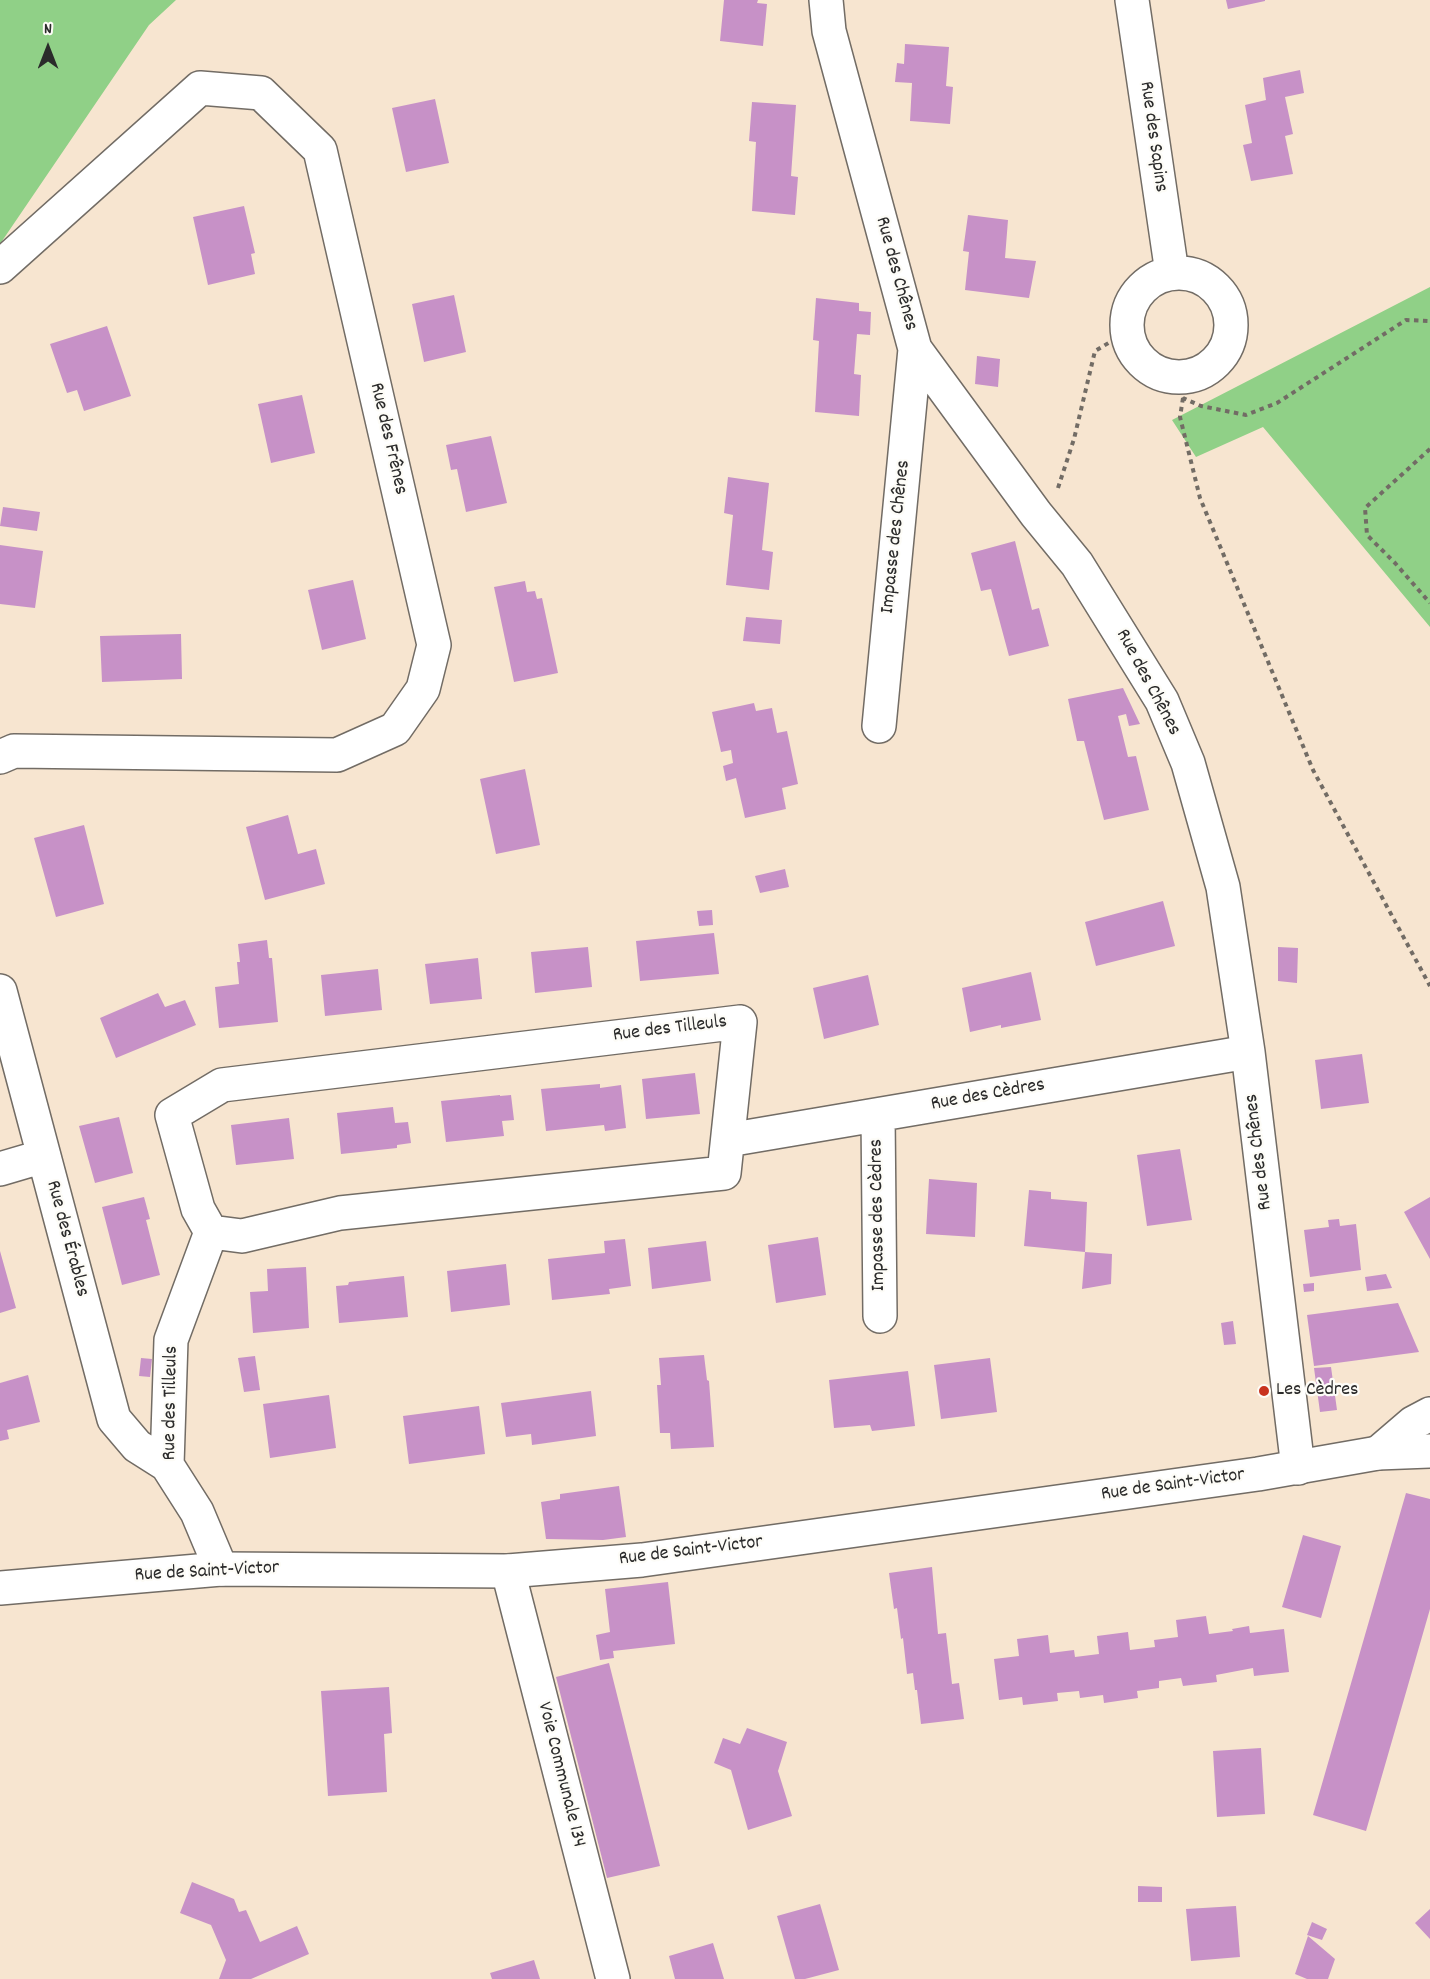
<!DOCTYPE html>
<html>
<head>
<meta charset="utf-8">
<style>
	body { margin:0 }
	#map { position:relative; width:1430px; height:1979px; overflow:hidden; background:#f7e5d0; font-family:Dekko,sans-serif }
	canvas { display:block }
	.north { position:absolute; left:18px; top:18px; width:60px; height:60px; -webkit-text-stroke:4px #fdfcf7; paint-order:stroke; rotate:0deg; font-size:16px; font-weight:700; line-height:24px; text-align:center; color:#2b2b2b }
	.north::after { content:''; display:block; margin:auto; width:21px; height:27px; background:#2b2b2b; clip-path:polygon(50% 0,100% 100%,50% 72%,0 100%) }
</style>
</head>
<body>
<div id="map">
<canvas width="1430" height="1979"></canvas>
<div class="north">N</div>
</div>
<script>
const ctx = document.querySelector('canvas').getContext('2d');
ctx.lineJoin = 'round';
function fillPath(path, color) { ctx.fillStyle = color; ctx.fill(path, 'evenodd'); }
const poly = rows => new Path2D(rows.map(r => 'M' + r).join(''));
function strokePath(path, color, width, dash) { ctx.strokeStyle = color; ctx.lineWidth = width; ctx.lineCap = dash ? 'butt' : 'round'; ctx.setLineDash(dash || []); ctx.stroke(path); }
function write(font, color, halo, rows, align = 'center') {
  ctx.font = font + ' Dekko,sans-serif'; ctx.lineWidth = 4.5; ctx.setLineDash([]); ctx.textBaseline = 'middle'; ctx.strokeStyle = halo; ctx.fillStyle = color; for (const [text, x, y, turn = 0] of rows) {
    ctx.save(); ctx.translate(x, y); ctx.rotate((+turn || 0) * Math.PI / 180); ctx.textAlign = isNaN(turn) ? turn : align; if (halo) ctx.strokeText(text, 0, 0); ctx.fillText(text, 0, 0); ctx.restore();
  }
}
fillPath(poly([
	[0,0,176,0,149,25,0,244],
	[1430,287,1430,627,1263,427,1196,457,1172,420]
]), '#90d087');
fillPath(poly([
	[724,0,758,0,757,3,767,4,763,46,720,41],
	[1226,0,1265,0,1265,1,1228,9],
	[905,44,949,47,946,86,953,87,950,124,910,121,912,83,895,82,897,63,904,64],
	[1300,70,1304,93,1285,97,1293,134,1285,136,1293,174,1251,181,1243,145,1252,143,1245,105,1266,100,1263,78],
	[435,99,449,163,406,172,392,108],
	[752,102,796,105,791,176,798,177,795,215,752,211,756,142,749,141],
	[244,206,255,253,251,254,255,274,208,285,193,217],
	[968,215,1008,220,1005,258,1036,261,1029,298,965,290,969,252,963,251],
	[454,295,466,352,424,362,412,304],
	[816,298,859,303,859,311,871,312,870,335,857,334,854,374,861,375,859,416,815,412,819,341,813,340],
	[107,326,131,396,84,411,77,390,67,393,50,344],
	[977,356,1000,359,998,387,975,384],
	[302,395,315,453,271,463,258,404],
	[491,436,507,503,466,512,457,469,451,470,446,445],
	[728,477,769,483,762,550,773,552,769,590,726,585,733,515,724,513],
	[3,507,40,512,37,531,0,526],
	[1015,541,1032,610,1039,608,1049,646,1009,656,991,589,981,591,971,553],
	[0,545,43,551,35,608,0,604],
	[353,580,366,639,322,650,308,590],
	[525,581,527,592,535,591,537,599,542,598,558,673,514,682,494,587],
	[746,617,782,620,780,644,743,641],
	[181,634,182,679,102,682,100,636],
	[1123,688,1140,724,1129,726,1126,714,1118,716,1128,757,1136,756,1149,810,1104,820,1084,741,1077,741,1068,699],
	[754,703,756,711,772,708,777,733,787,731,798,784,782,788,786,809,745,818,736,778,726,781,723,766,733,763,731,750,721,752,712,712],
	[525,769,540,845,496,854,480,779],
	[288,815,298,854,316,849,325,884,265,900,246,827],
	[84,825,104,904,56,917,34,838],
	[785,869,789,887,760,893,755,876],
	[1163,901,1175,946,1096,966,1085,922],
	[712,910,713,925,699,926,697,911],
	[714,933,719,974,640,981,636,941],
	[267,940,269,958,272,958,278,1022,219,1028,215,987,239,984,237,962,240,962,238,944],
	[588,947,592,987,535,993,531,952],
	[1278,947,1298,948,1297,983,1278,981],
	[478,958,482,999,430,1004,425,964],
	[378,969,382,1010,325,1016,321,975],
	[1031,972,1041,1020,1001,1028,1001,1025,970,1032,962,988],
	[868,975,879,1025,824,1039,813,988],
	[158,993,165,1007,185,1000,196,1025,116,1058,100,1018],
	[1362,1054,1369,1103,1321,1109,1315,1060],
	[695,1073,700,1114,646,1119,642,1079],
	[600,1084,600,1088,621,1085,626,1128,605,1131,604,1125,546,1131,541,1089],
	[500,1095,500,1096,511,1095,514,1120,502,1121,504,1136,446,1142,441,1101],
	[393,1107,395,1123,408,1122,411,1143,397,1145,397,1148,341,1154,337,1113],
	[119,1117,133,1173,95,1183,79,1126],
	[289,1118,294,1159,236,1165,231,1125],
	[1180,1149,1192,1220,1147,1226,1137,1155],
	[929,1179,977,1183,975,1237,926,1234],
	[1029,1190,1051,1192,1051,1199,1087,1202,1085,1252,1112,1254,1111,1284,1082,1289,1085,1252,1024,1246],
	[144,1197,150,1219,146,1220,160,1275,122,1285,102,1207],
	[1430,1197,1430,1259,1404,1212],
	[1339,1219,1340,1226,1356,1224,1361,1270,1310,1277,1304,1230,1329,1227,1328,1220],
	[818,1237,826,1295,776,1303,768,1245],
	[625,1239,631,1286,609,1289,610,1294,552,1300,548,1259,605,1253,604,1241],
	[706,1241,711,1281,652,1289,648,1248],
	[0,1251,16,1308,0,1313],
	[506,1264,510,1305,451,1312,447,1271],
	[306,1267,309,1328,253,1333,250,1292,268,1291,267,1269],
	[1386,1274,1392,1288,1367,1291,1365,1277],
	[404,1276,408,1317,339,1323,336,1286,348,1285,349,1282],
	[1314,1283,1314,1291,1304,1292,1303,1284],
	[1398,1303,1419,1352,1314,1366,1307,1315],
	[1233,1321,1236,1344,1224,1345,1221,1323],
	[704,1355,707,1380,709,1381,714,1447,671,1449,670,1433,660,1433,657,1385,661,1385,659,1358],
	[255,1356,260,1390,244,1392,238,1358],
	[141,1358,152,1359,150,1377,139,1376],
	[990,1358,997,1412,941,1419,934,1365],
	[1331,1367,1337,1410,1320,1412,1314,1368],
	[908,1371,915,1426,872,1431,870,1425,834,1428,829,1380],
	[28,1375,40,1422,7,1430,9,1439,0,1441,0,1383],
	[591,1391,596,1436,532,1445,531,1434,506,1437,501,1403],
	[329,1395,336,1448,270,1458,263,1404],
	[479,1406,485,1454,409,1464,403,1416],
	[619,1486,626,1537,603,1540,546,1539,541,1502,560,1499,560,1494],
	[1406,1493,1430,1499,1430,1609,1366,1831,1313,1815],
	[1303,1535,1341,1546,1321,1618,1282,1607],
	[932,1567,938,1634,946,1633,952,1684,959,1683,964,1719,921,1724,917,1690,915,1690,913,1673,907,1674,903,1638,901,1639,897,1608,894,1609,889,1573],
	[668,1582,675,1644,613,1651,614,1658,600,1660,596,1635,610,1632,605,1589],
	[1206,1616,1209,1634,1233,1631,1232,1629,1249,1626,1250,1633,1284,1629,1289,1672,1254,1676,1253,1668,1216,1675,1217,1682,1183,1686,1181,1678,1159,1681,1159,1688,1137,1691,1138,1698,1104,1703,1103,1695,1080,1698,1079,1691,1057,1693,1058,1701,1023,1705,1022,1697,999,1700,994,1659,1019,1656,1017,1639,1048,1635,1050,1653,1074,1650,1075,1657,1099,1654,1097,1636,1128,1632,1130,1650,1155,1647,1154,1640,1178,1637,1176,1620],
	[609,1663,660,1866,607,1878,556,1677],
	[389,1687,392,1733,384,1734,387,1792,328,1796,321,1691],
	[747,1728,787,1742,778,1771,792,1816,748,1830,731,1770,714,1763,723,1738,740,1744],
	[1261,1748,1265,1814,1217,1817,1213,1751],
	[192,1882,234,1899,239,1912,246,1910,260,1942,297,1926,309,1954,251,1979,219,1979,226,1960,211,1925,180,1913],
	[1138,1886,1162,1887,1162,1902,1138,1902],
	[820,1904,839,1970,805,1979,795,1979,777,1916],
	[1236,1906,1240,1957,1191,1961,1186,1909],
	[1430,1909,1430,1939,1415,1923],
	[1312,1922,1327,1929,1322,1940,1307,1935],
	[1308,1936,1335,1959,1328,1979,1307,1979,1295,1974],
	[713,1943,724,1979,675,1979,669,1956],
	[534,1960,540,1979,492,1979,490,1973]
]), '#c791c7');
const minor = poly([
	[826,0,829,31,915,349,1036,514,1077,564,1162,701,1188,763,1223,887,1248,1052,1298,1468],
	[1132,0,1172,273],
	[0,267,200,88,261,93,320,150,434,645,423,689,395,729,337,755,14,751,0,757],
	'1127 325a52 52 0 1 1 104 0a52 52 0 1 1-104 0Z',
	[879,726,915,349],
	[0,991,114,1419,137,1446,167,1465],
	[740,1022,724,1173,340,1213,242,1236,211,1232,198,1209,172,1115,222,1085,740,1022],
	[878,1115,880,1316],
	[728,1140,1248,1052],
	[0,1169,44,1156],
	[211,1232,171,1340,167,1465,197,1512,221,1569],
	[1378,1453,1413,1423,1430,1414],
	[508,1571,613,1979]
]);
const tertiary = poly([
	[0,1588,221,1569,508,1571,642,1560,1258,1474,1378,1453,1430,1451]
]);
strokePath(minor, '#726c65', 36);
strokePath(tertiary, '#726c65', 36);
strokePath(poly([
	[1166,376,1183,398,1201,406,1246,415,1277,403,1406,320,1430,321],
	[1183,398,1180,417,1200,498,1313,770,1430,986],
	[1430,449,1365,508,1367,535,1395,563,1430,603],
	[1058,488,1074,439,1095,351,1127,332]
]), '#726c65', 4, [4.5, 4.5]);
strokePath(minor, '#fff', 33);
strokePath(tertiary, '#fff', 33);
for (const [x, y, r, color] of [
	[1264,1391,6,"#c8321e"]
]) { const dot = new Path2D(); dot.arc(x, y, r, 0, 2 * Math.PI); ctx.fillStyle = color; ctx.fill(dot); strokePath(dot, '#fdfcf7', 2); }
write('20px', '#2b2b2b', '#fdfcf7', [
	["Rue des Sapins",1152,137,82],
	["Rue des Chênes",895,274,75],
	["Rue des Frênes",387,439,77],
	["Impasse des Chênes",897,537,-84],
	["Rue des Chênes",1147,683,62],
	["Rue des Tilleuls",670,1030,-7],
	["Rue des Cèdres",988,1096,-10],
	["Rue des Chênes",1260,1152,-97],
	["Impasse des Cèdres",879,1215,-91],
	["Rue des Érables",66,1239,75],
	["Rue des Tilleuls",172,1403,-89],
	["Rue de Saint-Victor",1173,1486,-8],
	["Rue de Saint-Victor",691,1552,-7],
	["Rue de Saint-Victor",207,1573,-3],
	["Voie Communale 134",560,1775,76]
]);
write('20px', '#2b2b2b', '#fdfcf7', [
	["Les Cèdres",1276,1391]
], 'left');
</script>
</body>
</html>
